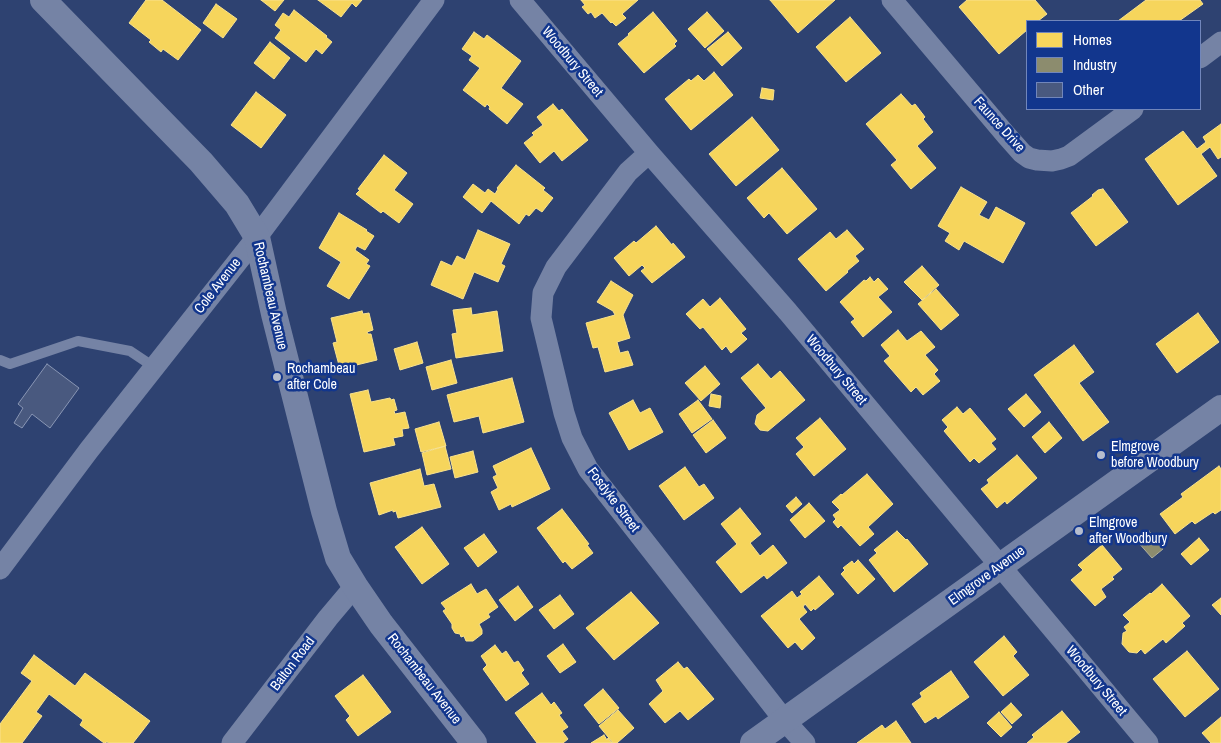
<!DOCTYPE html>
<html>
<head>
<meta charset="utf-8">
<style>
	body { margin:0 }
	#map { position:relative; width:1221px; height:743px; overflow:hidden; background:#2e4271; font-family:"Archivo Narrow",sans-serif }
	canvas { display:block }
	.legend { position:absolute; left:1026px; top:20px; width:175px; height:90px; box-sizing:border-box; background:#12368d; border:1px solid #7186bb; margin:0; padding:6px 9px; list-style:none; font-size:15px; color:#fff }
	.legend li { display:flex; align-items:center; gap:10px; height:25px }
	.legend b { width:25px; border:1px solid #7186bb }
</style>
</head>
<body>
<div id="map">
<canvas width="1221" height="743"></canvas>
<ul class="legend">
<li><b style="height:14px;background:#f6d55c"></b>Homes</li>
<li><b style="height:14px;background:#8c8c6e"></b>Industry</li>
<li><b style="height:14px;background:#49597f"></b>Other</li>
</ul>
</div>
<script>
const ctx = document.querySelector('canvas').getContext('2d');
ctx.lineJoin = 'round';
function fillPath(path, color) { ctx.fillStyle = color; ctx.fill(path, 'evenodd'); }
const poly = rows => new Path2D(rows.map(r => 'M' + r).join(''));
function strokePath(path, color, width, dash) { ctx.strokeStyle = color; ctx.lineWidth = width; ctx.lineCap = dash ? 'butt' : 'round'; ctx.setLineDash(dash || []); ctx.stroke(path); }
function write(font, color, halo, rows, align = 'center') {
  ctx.font = font + ' "Archivo Narrow",sans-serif'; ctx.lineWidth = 5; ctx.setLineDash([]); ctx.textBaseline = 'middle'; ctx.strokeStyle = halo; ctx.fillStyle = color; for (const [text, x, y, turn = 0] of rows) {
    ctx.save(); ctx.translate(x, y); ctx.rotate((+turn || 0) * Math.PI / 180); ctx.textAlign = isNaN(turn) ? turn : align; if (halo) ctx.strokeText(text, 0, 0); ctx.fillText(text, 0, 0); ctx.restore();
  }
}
const homes = poly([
	[146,0,162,0,201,30,178,60,163,49,161,52,149,42,151,40,129,23,146,0],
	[261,0,284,0,275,11,261,0],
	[318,0,362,0,356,7,352,3,341,17,318,0],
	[581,0,638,0,622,14,626,18,616,26,612,22,611,23,602,13,595,18,591,12,588,14,582,7,585,5,581,0],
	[770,0,835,0,798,33,770,0],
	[967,0,1035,0,1047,14,1038,21,1027,21,1027,30,999,54,959,7,967,0],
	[1146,0,1200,0,1203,4,1179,21,1118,21,1146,0],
	[216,4,237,19,223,38,203,23,216,4],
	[294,10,327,36,326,37,332,42,322,54,316,49,306,62,275,38,281,30,275,25,283,13,289,17,294,10],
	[653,12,677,41,674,44,676,46,644,73,618,44,629,35,628,34,653,12],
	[707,12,724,31,705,48,688,29,707,12],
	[850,17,881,53,846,82,816,47,850,17],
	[474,32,484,39,487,35,521,61,501,88,523,104,507,124,489,109,490,107,487,104,485,107,463,90,480,68,469,60,472,56,462,49,474,32],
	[728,32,742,48,722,66,707,49,728,32],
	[270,42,290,58,274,79,254,63,270,42],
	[714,72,733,95,691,130,665,99,689,79,691,81,698,75,704,81,714,72],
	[762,88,774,90,773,100,760,98,762,88],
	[256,92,286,115,261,148,231,125,256,92],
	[901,94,912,106,915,104,925,117,923,119,933,132,917,146,936,168,911,189,891,165,897,160,866,124,901,94],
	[553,104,559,111,562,109,588,140,562,161,554,151,540,163,524,143,534,135,532,133,543,125,537,117,553,104],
	[752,117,779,150,736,186,709,154,752,117],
	[1221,124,1221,157,1218,159,1210,147,1201,154,1217,176,1178,205,1145,159,1183,131,1197,149,1206,142,1203,137,1221,124],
	[384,155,407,173,394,190,413,204,399,223,383,211,381,213,356,194,360,190,358,189,384,155],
	[516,165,545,188,543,190,553,198,542,212,536,208,529,216,526,214,519,224,491,201,482,213,463,197,473,184,485,193,488,189,495,194,498,189,497,188,516,165],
	[782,168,817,209,787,234,769,213,764,218,747,198,782,168],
	[961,187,987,202,979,215,989,220,996,207,1025,223,1003,263,964,241,959,250,945,241,950,233,938,226,961,187],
	[1103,189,1128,222,1096,246,1071,213,1093,196,1092,195,1098,190,1103,189],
	[339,213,367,230,366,231,374,236,365,250,357,246,355,250,369,260,366,264,370,266,349,299,327,286,341,262,319,248,339,213],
	[656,226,672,245,673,243,685,257,652,283,641,271,645,268,642,265,629,276,614,258,634,241,636,243,656,226],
	[478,230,510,244,501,264,505,266,498,282,474,272,463,299,431,285,441,261,452,266,457,256,465,260,478,230],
	[847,230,864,249,855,256,859,261,847,271,848,272,826,291,798,259,830,232,836,239,847,230],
	[922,266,939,285,922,300,904,282,922,266],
	[870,277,874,282,878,278,888,289,878,297,892,312,863,337,851,322,855,319,840,302,864,280,866,281,870,277],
	[611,281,633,295,623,315,630,338,617,342,620,353,628,351,633,365,605,372,598,347,593,348,586,323,615,315,613,311,597,302,611,281],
	[936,289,959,315,941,330,918,304,936,289],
	[720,298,746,329,741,333,747,339,731,353,726,346,722,350,703,327,700,329,686,314,703,299,710,307,720,298],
	[471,308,472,315,497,311,503,351,456,358,452,334,457,333,453,310,471,308],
	[362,311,363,314,369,313,373,330,367,332,368,334,371,334,377,360,340,369,333,343,337,342,331,318,362,311],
	[1198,313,1219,342,1177,373,1156,344,1198,313],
	[898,330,907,341,921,331,935,347,925,355,938,370,934,374,940,381,923,395,916,387,911,392,884,361,890,356,881,345,898,330],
	[417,342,423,363,400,370,394,349,417,342],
	[1074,345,1094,372,1079,383,1109,422,1083,441,1034,375,1074,345],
	[451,360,457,383,432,390,426,367,451,360],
	[758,364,771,379,780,371,805,400,768,431,760,430,755,424,757,415,766,408,741,378,758,364],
	[705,366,720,384,701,401,685,383,705,366],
	[512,378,524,422,483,433,479,416,454,422,447,395,512,378],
	[368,390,371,402,390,398,391,400,394,399,397,410,394,411,395,414,405,412,409,428,402,429,403,436,393,438,395,445,364,452,350,394,368,390],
	[711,394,721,396,720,408,709,406,711,394],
	[1026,394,1041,412,1024,427,1008,409,1026,394],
	[633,400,640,413,650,408,663,432,629,450,609,413,633,400],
	[698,400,712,419,692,433,679,414,698,400],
	[957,407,963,414,970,408,996,439,991,443,996,449,979,463,974,458,970,462,944,431,948,427,942,420,957,407],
	[820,418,846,449,814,476,796,454,804,447,796,438,820,418],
	[713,420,726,438,706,453,693,435,713,420],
	[439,422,446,446,421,452,415,429,439,422],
	[1049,422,1062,438,1045,453,1032,437,1049,422],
	[445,446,451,469,427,475,422,453,445,446],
	[531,448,550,489,512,507,511,504,499,510,491,492,498,488,493,477,497,475,493,466,531,448],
	[473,451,478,472,455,478,450,457,473,451],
	[1017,455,1037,478,1007,504,1005,501,997,508,981,489,989,483,987,480,1017,455],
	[1219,466,1221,469,1221,510,1215,514,1213,512,1195,524,1192,521,1175,534,1160,514,1183,497,1181,494,1219,466],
	[685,467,699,487,704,484,714,498,684,520,659,486,685,467],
	[420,469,424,486,434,484,441,507,398,518,396,511,393,512,393,510,379,515,370,483,420,469],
	[867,474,893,504,868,527,874,534,860,546,841,525,838,528,833,522,836,519,833,515,840,510,832,502,841,494,842,495,867,474],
	[796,497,802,504,792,513,786,506,796,497],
	[809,503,825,521,805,538,790,520,809,503],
	[740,508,761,534,750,543,760,556,773,545,787,563,767,579,764,575,741,593,716,562,737,544,721,524,740,508],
	[562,509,589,544,587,545,593,553,572,569,565,561,563,563,537,528,562,509],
	[422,527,449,564,422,584,395,547,422,527],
	[897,531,906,540,907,539,928,564,894,592,869,560,877,553,874,550,897,531],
	[484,534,497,552,478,567,464,548,484,534],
	[1199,538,1209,550,1191,565,1181,554,1199,538],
	[1102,545,1122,569,1112,577,1114,579,1101,589,1106,597,1095,606,1071,580,1083,570,1078,565,1102,545],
	[858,560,875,579,858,594,841,574,845,570,843,568,852,561,854,564,858,560],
	[819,576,834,594,815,610,814,608,811,611,805,604,803,607,807,612,799,619,815,638,802,650,795,642,788,648,761,616,792,591,797,598,802,594,800,592,819,576],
	[471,584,477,594,486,589,498,607,488,614,490,617,479,624,482,630,482,634,473,641,466,641,464,636,461,637,460,634,455,633,452,628,452,624,443,611,446,609,441,603,471,584],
	[1162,584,1190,616,1182,623,1185,626,1166,643,1163,639,1145,654,1141,649,1137,653,1129,652,1122,644,1123,633,1127,631,1124,627,1130,622,1123,615,1150,593,1151,594,1162,584],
	[518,586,533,607,515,621,499,600,518,586],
	[631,592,659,623,614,660,586,628,631,592],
	[560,595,574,614,554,629,539,610,560,595],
	[1221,598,1221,615,1212,605,1221,598],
	[1004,636,1017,652,1013,656,1029,675,1003,696,974,662,1004,636],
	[563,644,576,662,560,673,547,656,563,644],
	[495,645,502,654,506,651,514,663,518,661,524,670,521,673,529,684,506,701,483,669,487,665,481,656,495,645],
	[1187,651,1219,689,1185,717,1153,679,1187,651],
	[34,655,75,686,85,673,150,721,133,743,109,743,107,742,104,743,80,725,83,720,49,694,36,712,42,716,22,743,0,743,0,724,32,681,21,673,34,655],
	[678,662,684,669,687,667,714,699,688,720,680,711,665,723,649,704,663,691,656,680,678,662],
	[951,671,969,697,938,719,936,716,925,723,912,704,922,697,920,693,951,671],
	[363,675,391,712,358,736,346,720,350,716,335,696,363,675],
	[603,689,619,708,599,724,584,705,603,689],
	[542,693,551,705,554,702,562,713,559,715,568,727,562,731,568,739,563,743,537,743,515,713,542,693],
	[1011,703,1022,715,1012,724,1001,712,1011,703],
	[618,710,634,728,617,743,613,743,599,726,618,710],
	[1062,711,1080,732,1066,743,1027,743,1034,737,1032,735,1062,711],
	[999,712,1012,727,1001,737,987,723,999,712],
	[1221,717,1221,743,1211,743,1202,733,1221,717],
	[896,721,911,743,857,743,882,725,885,729,896,721],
	[604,735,607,740,608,738,612,743,591,743,604,735]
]);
fillPath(homes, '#f6d55c');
strokePath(homes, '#f9e28d', 1);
const industry = poly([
	[1149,531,1163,549,1152,558,1137,541,1149,531]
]);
fillPath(industry, '#8c8c6e');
strokePath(industry, '#aeae9a', 1);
const building = poly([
	[47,364,79,388,50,428,32,414,22,428,14,423,23,408,18,404,47,364]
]);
fillPath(building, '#49597f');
strokePath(building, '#8996b4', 1);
strokePath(poly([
	[0,360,10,364,78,341,130,351,154,367]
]), '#7583a5', 10);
strokePath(poly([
	[520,0,649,153,788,312,1148,743],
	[892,0,1006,135,1022,153,1029,158,1037,160,1052,161,1061,159,1069,156,1133,109],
	[1200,58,1221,42],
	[649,153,628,172,556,267,543,293,541,318,564,413,572,438,588,469,785,721,805,743],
	[0,569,89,450,257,237,434,0],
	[232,743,328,618,355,586]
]), '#7583a5', 21);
strokePath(poly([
	[43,0,201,162,237,204,257,237,274,314,324,511,338,558,355,586,381,624,474,743],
	[753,743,1221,408]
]), '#7583a5', 26);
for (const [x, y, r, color] of [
	[277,377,5,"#b6bdcd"],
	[1101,455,5,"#b6bdcd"],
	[1079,531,5,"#b6bdcd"]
]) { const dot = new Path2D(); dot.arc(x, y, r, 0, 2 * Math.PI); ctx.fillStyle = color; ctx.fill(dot); strokePath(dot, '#12368d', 2); }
write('14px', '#fff', '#12368d', [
	["Woodbury Street",572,62,50],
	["Faunce Drive",999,125,48],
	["Cole Avenue",218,286,-52],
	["Rochambeau Avenue",270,296,77],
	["Woodbury Street",836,370,50],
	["Fosdyke Street",613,500,53],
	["Elmgrove Avenue",987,576,-36],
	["Balton Road",293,664,-53],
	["Rochambeau Avenue",424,679,52],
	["Woodbury Street",1096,681,50]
]);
write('14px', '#fff', '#12368d', [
	["Rochambeau",287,369],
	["after Cole",287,385],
	["Elmgrove",1111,447],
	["before Woodbury",1111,463],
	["Elmgrove",1089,523],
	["after Woodbury",1089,539]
], 'left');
</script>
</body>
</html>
